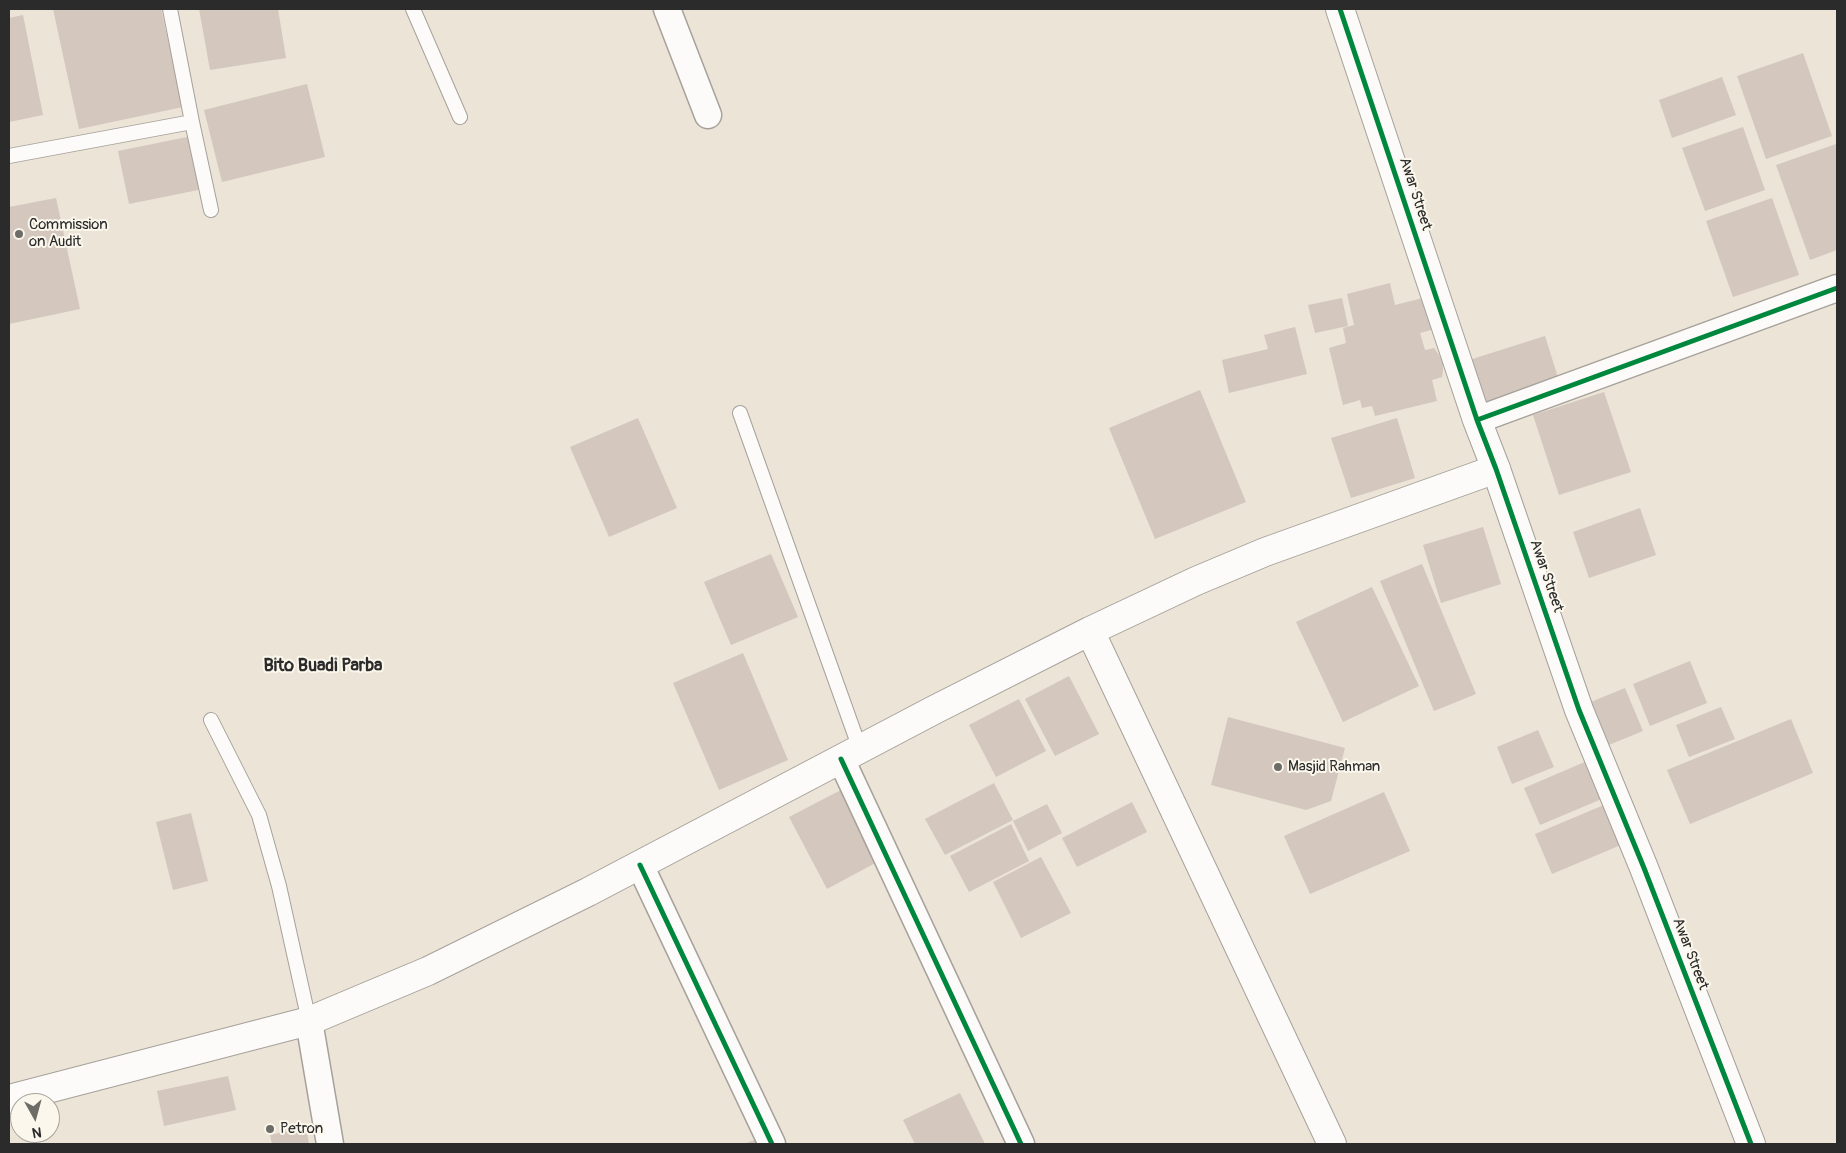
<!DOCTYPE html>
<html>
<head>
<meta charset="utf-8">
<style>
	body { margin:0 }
	#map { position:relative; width:1846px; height:1153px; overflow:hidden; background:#ebe4d7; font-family:Pangolin,sans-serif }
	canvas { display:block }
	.frame { position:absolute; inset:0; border:10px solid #2b2b2b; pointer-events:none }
	.north { position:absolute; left:10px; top:1093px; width:50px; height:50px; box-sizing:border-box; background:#fbf7ec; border:1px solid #a8a59f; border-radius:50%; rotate:173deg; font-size:14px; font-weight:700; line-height:20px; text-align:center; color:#2b2b2b }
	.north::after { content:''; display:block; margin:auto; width:18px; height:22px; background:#6e6c67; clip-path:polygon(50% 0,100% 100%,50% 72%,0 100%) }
</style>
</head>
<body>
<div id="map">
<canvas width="1846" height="1153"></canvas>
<div class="frame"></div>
<div class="north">N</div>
</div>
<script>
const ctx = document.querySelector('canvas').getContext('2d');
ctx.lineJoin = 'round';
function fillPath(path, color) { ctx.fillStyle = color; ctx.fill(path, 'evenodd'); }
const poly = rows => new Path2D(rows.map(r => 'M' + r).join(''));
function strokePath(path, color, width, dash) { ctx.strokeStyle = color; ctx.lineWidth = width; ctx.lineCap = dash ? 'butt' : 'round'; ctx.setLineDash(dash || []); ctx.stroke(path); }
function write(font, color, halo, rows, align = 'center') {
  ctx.font = font + ' Pangolin,sans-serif'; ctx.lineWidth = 4; ctx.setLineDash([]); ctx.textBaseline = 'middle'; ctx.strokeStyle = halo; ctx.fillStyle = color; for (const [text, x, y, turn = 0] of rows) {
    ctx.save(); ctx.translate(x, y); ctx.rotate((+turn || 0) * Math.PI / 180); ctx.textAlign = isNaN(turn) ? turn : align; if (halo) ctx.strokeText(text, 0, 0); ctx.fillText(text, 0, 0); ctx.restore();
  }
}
fillPath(poly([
	[53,9,161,9,183,107,79,129],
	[199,9,278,9,286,58,210,70],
	[23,15,43,115,9,122,9,18],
	[1803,53,1832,136,1766,159,1737,76],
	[1722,77,1736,115,1672,138,1659,100],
	[307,84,325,157,222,182,204,110],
	[1743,127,1765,190,1705,211,1682,148],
	[192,136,203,189,129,204,118,151],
	[1836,144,1837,250,1810,260,1776,165],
	[56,198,80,309,9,324,9,207],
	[1772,198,1799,275,1733,297,1706,221],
	[1390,283,1395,305,1423,298,1432,322,1431,330,1420,333,1425,350,1434,348,1443,361,1443,370,1442,377,1432,380,1437,401,1375,416,1372,406,1362,408,1360,400,1343,405,1329,348,1346,343,1343,328,1354,325,1347,294],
	[1342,298,1348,326,1315,333,1308,305],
	[1295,327,1307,374,1229,393,1222,360,1268,349,1264,335],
	[1545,336,1560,384,1481,409,1466,361],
	[1200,390,1246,502,1155,539,1109,428],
	[1604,392,1631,472,1559,495,1533,415],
	[638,418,677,508,609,537,570,447],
	[1397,418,1415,478,1351,498,1331,438],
	[1640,508,1656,555,1589,578,1573,532],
	[1483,527,1501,584,1441,603,1423,545],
	[771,554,798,617,731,645,704,582],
	[1422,564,1476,694,1434,711,1380,581],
	[1372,587,1419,686,1343,722,1296,622],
	[743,653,788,760,719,790,673,683],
	[1690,661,1707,703,1650,726,1633,684],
	[1069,676,1099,734,1055,756,1025,699],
	[1625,688,1643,731,1599,749,1581,706],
	[1019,699,1046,751,996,777,969,725],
	[1721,707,1735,739,1689,757,1676,725],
	[1228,717,1345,748,1331,801,1306,810,1211,785],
	[1791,719,1813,773,1690,824,1667,770],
	[1538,730,1554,767,1512,784,1497,747],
	[1594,758,1609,796,1540,825,1524,788],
	[994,783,1013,820,945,855,925,819],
	[841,790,879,861,827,889,789,817],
	[1384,792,1410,851,1310,894,1284,836],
	[1132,802,1147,832,1077,867,1062,838],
	[1611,802,1628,842,1552,874,1535,834],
	[1047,804,1062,833,1028,851,1013,821],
	[191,813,208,881,173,890,156,822],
	[1011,824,1029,861,969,892,950,856],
	[1041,857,1071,913,1021,938,993,882],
	[228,1076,236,1110,164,1126,157,1091],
	[960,1093,985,1144,915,1144,903,1120],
	[306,1127,309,1144,272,1144,270,1135],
	[762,1137,765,1144,744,1144]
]), '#d4c7bd');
const service = poly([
	[170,9,192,122],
	[413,9,460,117],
	[9,156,192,122,211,210],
	[740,413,860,749],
	[211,720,259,815,279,886,309,1021]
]);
const minor = poly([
	[667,9,708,115],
	[1477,420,1837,288],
	[841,759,1021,1144],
	[640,865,772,1144],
	[309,1021,330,1144]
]);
const tertiary = poly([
	[1340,9,1477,420,1496,469,1579,710,1644,868,1751,1144]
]);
const secondary = poly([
	[1090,631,1332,1144],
	[9,1099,309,1021,428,971,588,892,934,710,1090,631,1196,581,1265,552,1496,469]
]);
strokePath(service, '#a6a19a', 16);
strokePath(minor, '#a6a19a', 29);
strokePath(tertiary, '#a6a19a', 30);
strokePath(secondary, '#a6a19a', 30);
strokePath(service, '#fcfbf9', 14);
strokePath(minor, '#fcfbf9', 26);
strokePath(tertiary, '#fcfbf9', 28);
strokePath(secondary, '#fcfbf9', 28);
strokePath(poly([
	[1340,9,1477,420,1496,469,1579,710,1644,868,1751,1144],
	[1477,420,1837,288],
	[841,759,1021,1144],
	[640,865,772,1144]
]), '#00873e', 5);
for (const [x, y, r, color] of [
	[19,234,5,"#6e6c67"],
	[1278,767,5,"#6e6c67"],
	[270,1129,5,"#6e6c67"]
]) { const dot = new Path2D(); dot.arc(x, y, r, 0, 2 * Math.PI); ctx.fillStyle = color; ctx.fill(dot); strokePath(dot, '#fbf7ec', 2); }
write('15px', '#2b2b2b', '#fbf7ec', [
	["Awar Street",1415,194,72],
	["Awar Street",1546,576,71],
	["Awar Street",1690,954,69]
]);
write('15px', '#2b2b2b', '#fbf7ec', [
	["Commission",29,225],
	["on Audit",29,242],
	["Masjid Rahman",1288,767],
	["Petron",280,1129]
], 'left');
write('bold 18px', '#2b2b2b', '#fbf7ec', [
	["Bito Buadi Parba",323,666]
]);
</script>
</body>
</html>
